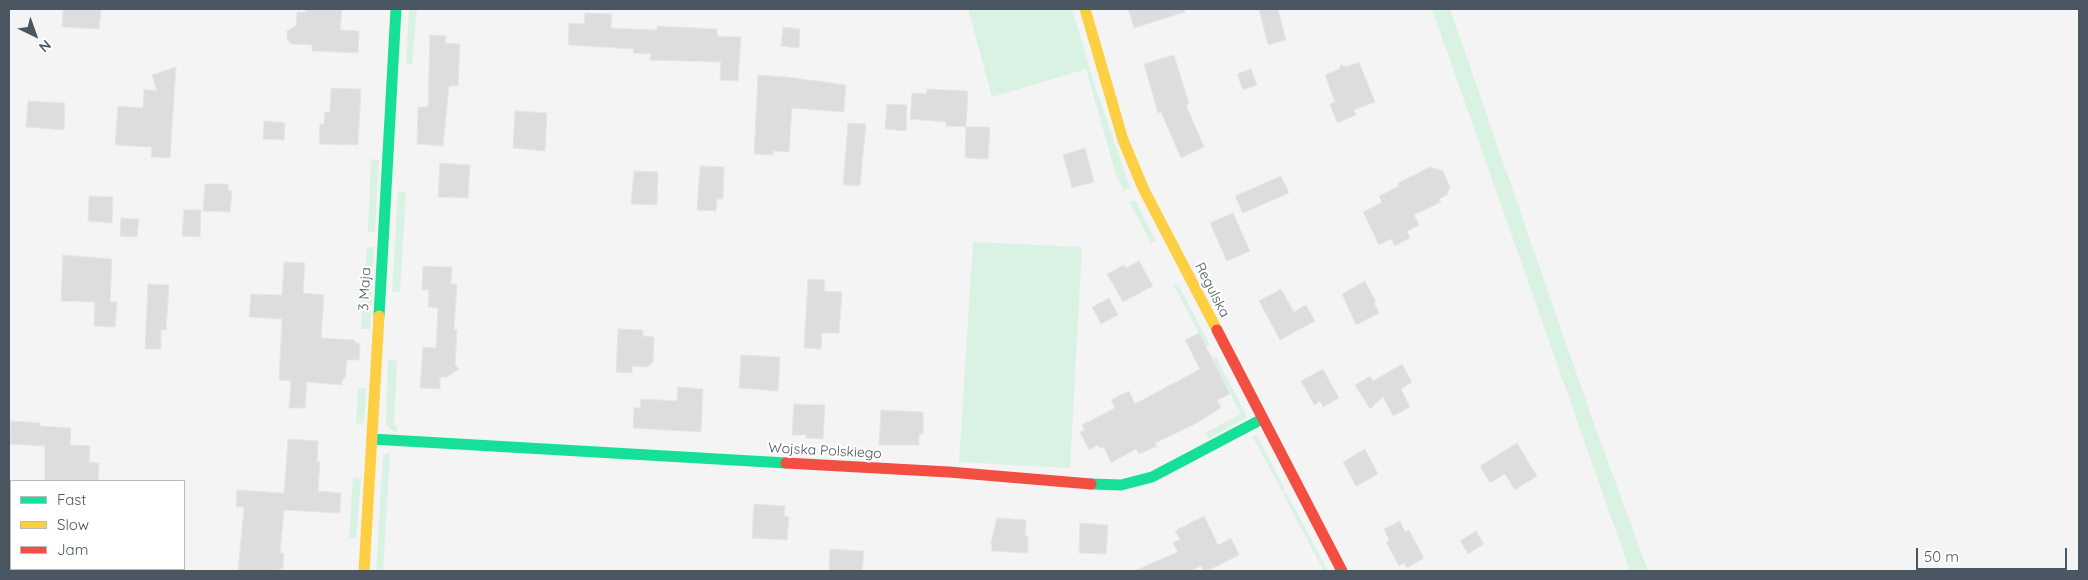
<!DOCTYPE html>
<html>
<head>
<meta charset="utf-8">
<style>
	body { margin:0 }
	#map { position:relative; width:2088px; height:580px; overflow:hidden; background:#f4f4f4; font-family:Quicksand,sans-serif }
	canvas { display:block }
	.frame { position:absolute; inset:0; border:10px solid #4a5661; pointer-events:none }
	.legend { position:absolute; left:10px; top:480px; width:175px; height:90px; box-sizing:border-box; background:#fff; border:1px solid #b7bbc0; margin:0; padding:6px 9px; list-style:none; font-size:15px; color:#4a5661 }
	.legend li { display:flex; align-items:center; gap:10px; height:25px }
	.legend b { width:25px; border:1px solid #b7bbc0 }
	.north { position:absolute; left:10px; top:10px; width:50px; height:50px; -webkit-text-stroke:4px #fff; paint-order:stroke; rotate:138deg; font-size:14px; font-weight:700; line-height:20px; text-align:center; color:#4a5661 }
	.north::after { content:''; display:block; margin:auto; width:18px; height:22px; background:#4a5661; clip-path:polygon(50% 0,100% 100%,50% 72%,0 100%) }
	.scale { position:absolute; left:1916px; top:548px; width:151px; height:22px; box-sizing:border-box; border:2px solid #4a5661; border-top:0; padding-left:6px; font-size:15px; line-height:18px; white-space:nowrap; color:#4a5661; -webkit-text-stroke:4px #fff; paint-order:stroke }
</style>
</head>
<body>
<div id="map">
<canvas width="2088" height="580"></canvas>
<div class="frame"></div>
<ul class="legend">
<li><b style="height:6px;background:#16e098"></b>Fast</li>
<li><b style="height:6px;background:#ffcf43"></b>Slow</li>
<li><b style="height:6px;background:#f24e42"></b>Jam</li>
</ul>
<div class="north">N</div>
<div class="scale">50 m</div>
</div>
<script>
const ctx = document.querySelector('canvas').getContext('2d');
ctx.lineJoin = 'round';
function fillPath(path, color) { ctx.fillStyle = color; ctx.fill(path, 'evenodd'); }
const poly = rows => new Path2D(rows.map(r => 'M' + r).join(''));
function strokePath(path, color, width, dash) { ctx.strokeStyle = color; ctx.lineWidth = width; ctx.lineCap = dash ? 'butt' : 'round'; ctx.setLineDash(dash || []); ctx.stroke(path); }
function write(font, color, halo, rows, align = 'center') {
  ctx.font = font + ' Quicksand,sans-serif'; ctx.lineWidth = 4.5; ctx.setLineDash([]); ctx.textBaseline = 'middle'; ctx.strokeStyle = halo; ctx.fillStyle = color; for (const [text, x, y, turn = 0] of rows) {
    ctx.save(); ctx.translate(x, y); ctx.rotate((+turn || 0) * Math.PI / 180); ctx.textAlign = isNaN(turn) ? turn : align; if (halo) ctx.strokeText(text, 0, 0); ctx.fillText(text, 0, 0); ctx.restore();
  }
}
fillPath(poly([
	[409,9,417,9,412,64,406,64],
	[968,9,1072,9,1095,86,1130,188,1122,192,1123,189,1116,175,1086,69,992,97],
	[1432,9,1450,9,1593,421,1648,571,1630,571],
	[371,159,379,160,375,232,368,232],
	[398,191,406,192,400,292,392,291],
	[1135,200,1156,241,1151,243,1131,205,1128,203],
	[973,242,1082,247,1070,468,959,462],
	[367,247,374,247,370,329,361,329],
	[1178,284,1210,345,1206,347,1174,286],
	[1216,357,1247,417,1209,439,1205,433,1241,414,1212,359],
	[388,359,397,361,394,426,397,426,397,434,386,425],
	[358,387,366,389,364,424,356,423],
	[1257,435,1285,489,1282,491,1252,436],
	[390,453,383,571,376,571,383,455],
	[353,477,361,478,356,539,349,538],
	[1286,492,1328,571,1324,571,1283,494]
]), '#d9f2e3');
const building = poly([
	[63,9,101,9,99,29,62,27,63,9],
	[306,9,342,9,340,30,359,31,358,53,312,51,312,45,291,44,287,39,287,31,296,26,297,12,305,12,306,9],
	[1128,9,1185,9,1185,12,1134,28,1128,9],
	[1259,9,1278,9,1286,40,1268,45,1259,9],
	[585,13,612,14,611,28,657,30,657,26,717,29,717,36,741,37,738,81,720,80,721,62,650,60,651,54,633,53,634,49,568,45,569,23,584,24,585,13],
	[783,27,800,29,799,48,781,46,783,27],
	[430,35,446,36,445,43,460,44,458,86,449,86,443,146,417,144,418,107,428,107,430,35],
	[1174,55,1189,104,1186,105,1204,147,1181,158,1161,112,1158,113,1144,64,1174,55],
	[1359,62,1375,102,1354,110,1356,115,1337,123,1330,104,1335,102,1325,75,1339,69,1341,65,1346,67,1359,62],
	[176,67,170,158,151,157,152,147,115,145,118,106,143,108,144,89,157,91,152,75,176,67],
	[1251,69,1257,85,1243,90,1237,74,1251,69],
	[758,75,787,77,846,85,844,112,792,108,789,152,773,151,773,155,754,154,758,75],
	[331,88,361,89,358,145,319,144,320,124,324,124,325,112,330,112,331,88],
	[927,89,968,91,966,127,990,127,988,159,965,158,966,127,946,126,946,122,910,119,912,93,927,94,927,89],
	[28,101,65,103,64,130,26,127,28,101],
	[887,104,907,105,906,131,885,129,887,104],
	[515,111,547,113,545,151,513,148,515,111],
	[264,121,285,123,284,140,263,139,264,121],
	[848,123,866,124,860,186,843,185,848,123],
	[1085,148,1094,182,1072,188,1063,155,1085,148],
	[440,163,470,165,468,198,438,197,440,163],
	[700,166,724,167,723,199,717,199,716,211,697,210,700,166],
	[1430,167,1443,171,1450,187,1447,195,1439,199,1441,202,1414,215,1419,225,1407,231,1410,238,1395,246,1391,239,1379,245,1363,212,1382,202,1379,196,1399,186,1398,183,1430,167],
	[634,171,658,172,657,205,631,204,634,171],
	[1281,176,1289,193,1243,213,1235,196,1281,176],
	[205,184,228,184,228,190,232,191,230,212,203,211,205,184],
	[89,196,113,197,112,223,88,221,89,196],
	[184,210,201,210,200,237,182,236,184,210],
	[1233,213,1250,251,1227,261,1210,223,1233,213],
	[121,218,139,219,137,237,120,236,121,218],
	[63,255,112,259,110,302,117,302,115,327,94,326,95,302,61,301,63,255],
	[1139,261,1153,286,1123,302,1107,274,1124,265,1126,268,1139,261],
	[284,262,305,263,303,293,324,295,321,338,354,340,355,342,360,344,359,360,347,360,345,378,342,380,342,385,307,382,305,408,289,408,291,381,279,380,282,319,249,317,251,294,282,295,284,262],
	[423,266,452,267,451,284,457,284,454,330,457,330,455,365,459,369,447,377,440,377,440,389,420,388,423,347,436,348,438,308,428,307,429,290,422,290,423,266],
	[808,279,825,280,824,291,842,292,839,333,822,333,821,349,804,348,808,279],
	[1365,281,1376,302,1374,303,1379,313,1356,325,1342,294,1365,281],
	[148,284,169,285,166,330,161,330,161,349,145,349,148,284],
	[1281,289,1294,312,1306,305,1315,321,1280,340,1259,301,1281,289],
	[1109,298,1118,315,1101,324,1092,307,1109,298],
	[618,329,643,330,643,336,654,337,653,362,648,367,632,366,632,373,616,372,618,329],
	[1199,333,1230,394,1217,400,1221,408,1193,425,1155,443,1157,446,1139,454,1136,449,1111,463,1104,447,1100,448,1098,445,1089,450,1080,432,1085,430,1082,425,1115,408,1111,400,1129,391,1135,404,1200,369,1185,340,1199,333],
	[741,355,780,357,778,391,739,388,741,355],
	[1402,364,1412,382,1401,389,1410,407,1393,416,1383,397,1370,409,1355,385,1370,376,1373,381,1402,364],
	[1323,369,1339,398,1323,407,1320,401,1314,405,1301,381,1323,369],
	[678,387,703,389,701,432,633,428,634,407,640,408,641,399,677,401,678,387],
	[794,404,825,405,823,439,806,438,806,435,792,435,794,404],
	[881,410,923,412,923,434,919,434,919,445,879,445,881,410],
	[11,421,40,423,40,426,71,428,70,445,90,446,89,462,99,463,98,481,45,481,45,446,10,444,11,421],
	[288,439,318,441,317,462,320,462,318,491,341,493,340,513,284,510,280,553,284,553,283,569,279,569,279,571,238,571,244,507,236,507,237,490,284,493,288,439],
	[1517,443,1537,476,1515,490,1505,474,1490,483,1480,466,1517,443],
	[1365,449,1378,474,1356,486,1343,462,1365,449],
	[754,504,785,506,784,516,789,517,787,540,752,538,754,504],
	[1204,516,1218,545,1231,538,1239,555,1207,571,1204,571,1201,566,1190,571,1134,571,1178,552,1173,543,1180,539,1175,531,1204,516],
	[997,518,1026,520,1025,536,1028,536,1028,553,992,551,991,542,997,518],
	[1400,521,1405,532,1409,530,1424,558,1407,568,1404,563,1399,566,1386,542,1389,540,1384,529,1400,521],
	[1080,523,1108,525,1106,554,1079,553,1080,523],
	[1476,531,1484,544,1468,554,1460,541,1476,531],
	[830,549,864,551,862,571,829,571,830,549]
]);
fillPath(building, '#ddddde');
strokePath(building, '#e5e6e7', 1);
strokePath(poly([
	[379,316,396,9],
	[372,439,786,463],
	[1091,484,1121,485,1152,477,1262,419]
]), '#16e098', 11);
strokePath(poly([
	[1085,9,1123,140,1144,190,1217,330],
	[364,571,379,316]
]), '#ffcf43', 11);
strokePath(poly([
	[1217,330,1342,571],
	[786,463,949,472,1091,484]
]), '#f24e42', 11);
write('14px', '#4a5661', '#fff', [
	["3 Maja",365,289,-87],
	["Regulska",1212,290,63],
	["Wojska Polskiego",825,451,3]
]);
</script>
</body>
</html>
